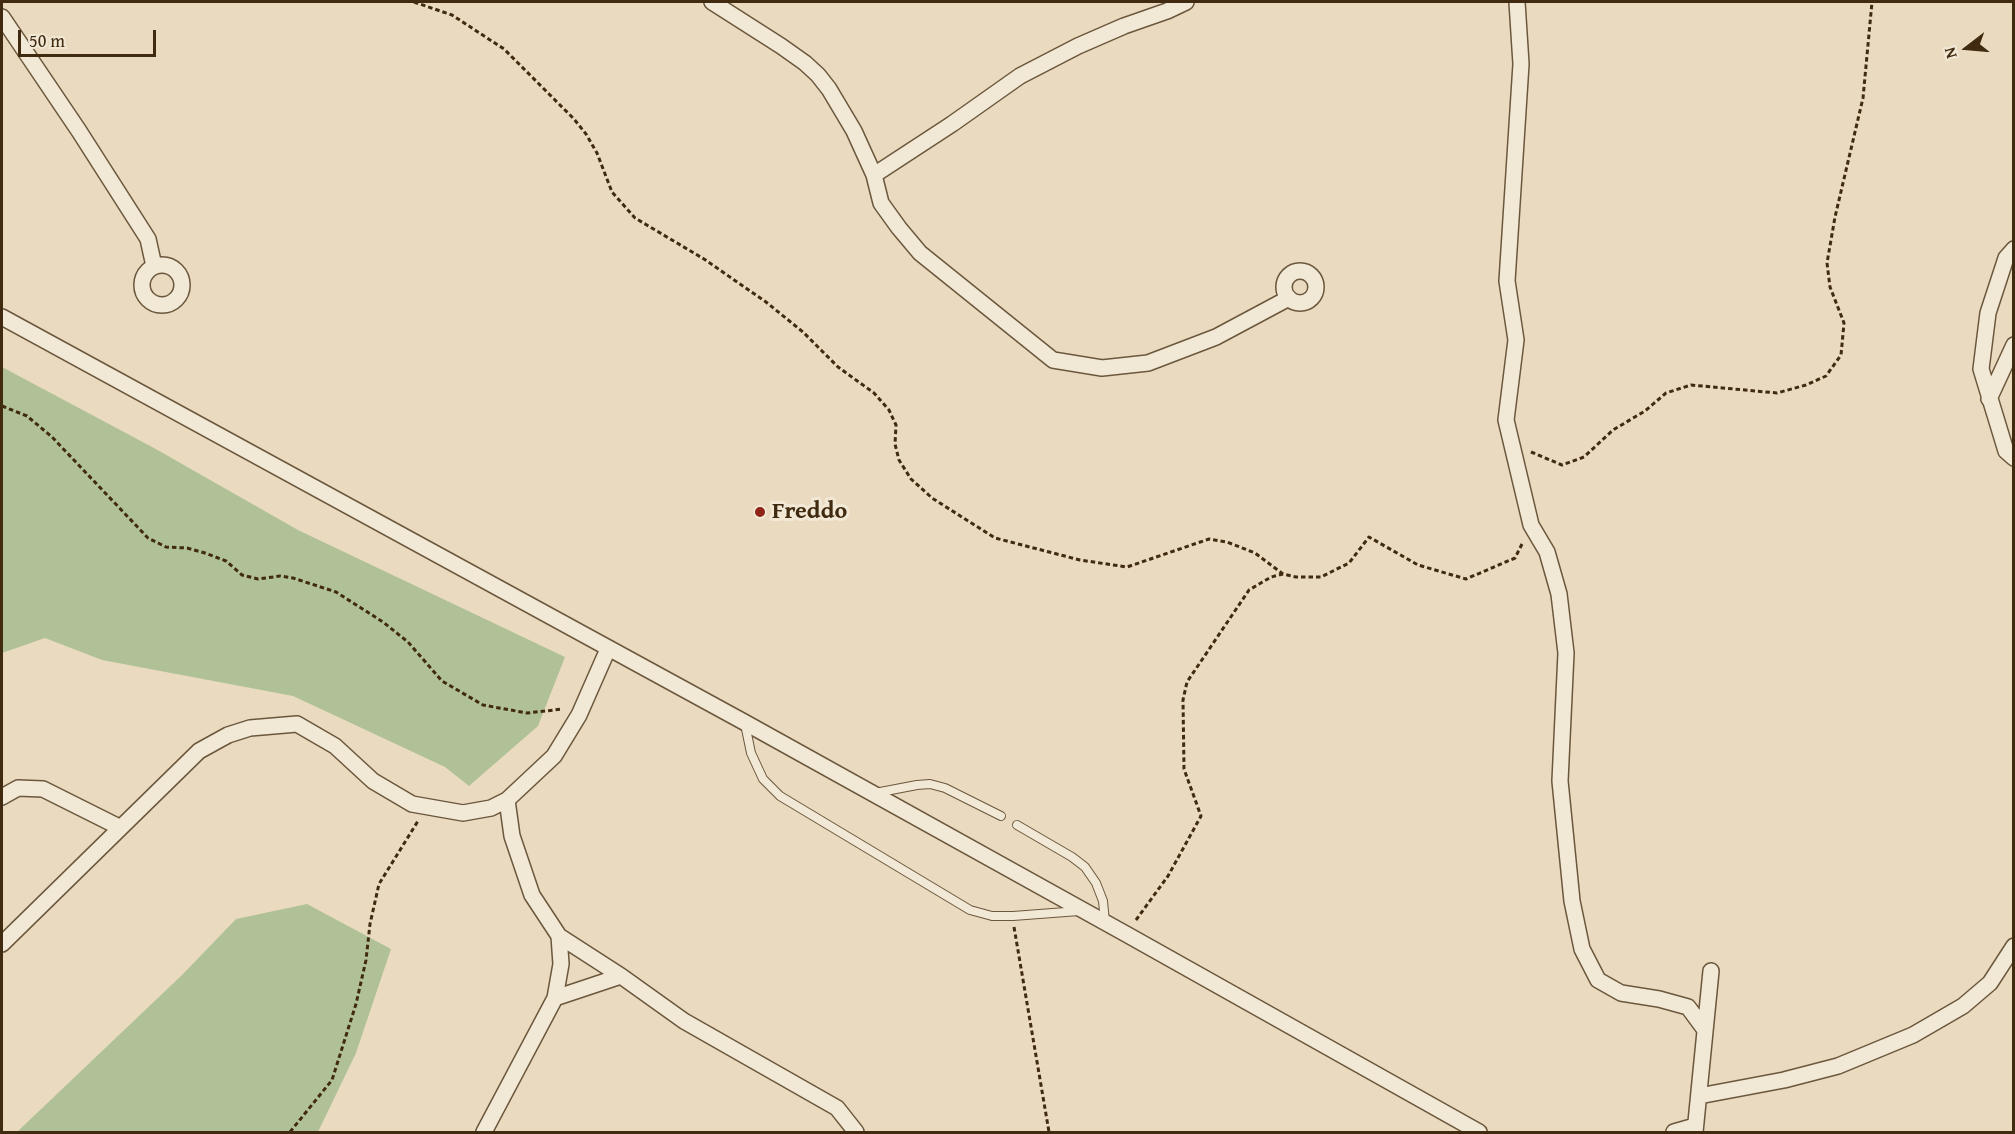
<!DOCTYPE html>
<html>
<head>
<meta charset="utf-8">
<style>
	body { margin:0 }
	#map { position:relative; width:2015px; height:1134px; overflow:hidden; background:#eadbc0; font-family:"Gentium Book Plus",serif }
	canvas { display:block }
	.frame { position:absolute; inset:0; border:3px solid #412b10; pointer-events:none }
	.north { position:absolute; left:1937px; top:18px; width:60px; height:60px; -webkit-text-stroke:4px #f1e8d6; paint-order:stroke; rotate:254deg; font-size:16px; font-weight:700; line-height:24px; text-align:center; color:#412b10 }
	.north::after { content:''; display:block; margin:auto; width:21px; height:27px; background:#412b10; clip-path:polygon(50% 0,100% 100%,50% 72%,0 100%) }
	.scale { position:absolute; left:18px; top:30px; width:138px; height:27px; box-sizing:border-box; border:3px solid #412b10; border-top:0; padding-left:8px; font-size:18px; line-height:21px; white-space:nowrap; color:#412b10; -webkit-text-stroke:4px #f1e8d6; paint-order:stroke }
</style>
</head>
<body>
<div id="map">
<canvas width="2015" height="1134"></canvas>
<div class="frame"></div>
<div class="north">N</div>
<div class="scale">50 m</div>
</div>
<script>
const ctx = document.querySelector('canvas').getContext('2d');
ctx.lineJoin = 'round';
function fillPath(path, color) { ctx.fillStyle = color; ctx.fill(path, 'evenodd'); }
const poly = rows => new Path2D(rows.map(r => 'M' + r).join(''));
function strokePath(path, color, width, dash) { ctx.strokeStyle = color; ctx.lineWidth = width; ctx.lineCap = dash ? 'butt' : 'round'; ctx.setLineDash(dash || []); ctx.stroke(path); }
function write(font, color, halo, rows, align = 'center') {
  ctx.font = font + ' "Gentium Book Plus",serif'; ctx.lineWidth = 6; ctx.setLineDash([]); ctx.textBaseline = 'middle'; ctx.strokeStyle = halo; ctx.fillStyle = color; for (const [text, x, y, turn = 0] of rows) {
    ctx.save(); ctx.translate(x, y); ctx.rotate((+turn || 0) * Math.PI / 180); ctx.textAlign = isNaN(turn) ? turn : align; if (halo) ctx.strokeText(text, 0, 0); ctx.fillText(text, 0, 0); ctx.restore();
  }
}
fillPath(poly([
	[2,367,154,448,298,530,565,657,538,726,469,786,445,767,293,696,102,660,45,638,2,653],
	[307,904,391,949,356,1053,318,1132,17,1132,183,974,236,919]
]), '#b1c197');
const lane = poly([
	[745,724,751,753,763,779,780,796,970,910,992,916,1013,916,1079,911],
	[875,793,917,785,930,784,945,788,1001,816],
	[1017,825,1072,857,1085,867,1096,883,1103,901,1105,922]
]);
const street = poly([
	[712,2,781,46,805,63,818,75,829,89,854,131,874,175,881,203,899,228,920,253,1053,360,1102,368,1148,363,1216,337,1289,298],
	[1517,2,1521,64,1507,281,1516,340,1506,420,1531,525,1547,552,1559,594,1566,653,1560,781,1572,901,1582,949,1598,980,1621,993,1659,999,1688,1007,1705,1030],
	[2,17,79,131,148,239,154,266],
	[874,175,952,124,1020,76,1078,46,1124,26,1167,11,1186,2],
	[2014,249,2006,258,1988,313,1981,369,2006,451,2014,458],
	'142 285a20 20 0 1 1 40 0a20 20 0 1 1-40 0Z',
	'1284 287a16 16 0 1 1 32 0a16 16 0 1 1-32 0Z',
	[2,317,744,722,1126,934,1479,1132],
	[1989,399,2014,345],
	[2,797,18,788,43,789,119,827],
	[507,800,512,836,532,895,559,936,621,976,684,1021,837,1108,856,1132],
	[2,944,199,751,228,735,250,728,297,724,335,746,373,781,412,804,463,813,491,808,507,800,554,756,579,715,608,649],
	[555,998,621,976],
	[1699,1096,1784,1080,1838,1066,1913,1035,1963,1006,1990,983,2014,946],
	[484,1132,555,998,561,964,559,936],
	[1674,1132,1695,1126],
	[1695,1132,1711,971]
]);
strokePath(lane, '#6b573c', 10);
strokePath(street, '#6b573c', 18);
strokePath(poly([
	[414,2,452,15,504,49,574,119,586,134,597,153,612,192,635,218,704,259,766,302,803,332,838,367,874,393,889,410,896,425,895,444,899,460,911,479,932,498,995,538,1080,560,1127,567,1209,539,1227,542,1255,553,1283,574,1296,577,1321,577,1349,563,1369,537,1418,565,1466,579,1515,558,1523,542],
	[2,406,27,416,52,437,148,538,166,547,187,548,205,553,226,561,242,575,258,579,280,576,293,578,336,592,383,622,408,642,442,681,483,705,527,713,563,709],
	[1531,452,1562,465,1584,457,1613,430,1645,411,1666,393,1691,385,1777,393,1806,385,1826,376,1841,355,1844,323,1830,287,1827,263,1835,217,1863,98,1872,2],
	[1136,920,1168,876,1201,816,1184,769,1183,700,1187,682,1249,590,1271,577,1283,574],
	[1014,927,1049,1132],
	[290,1132,332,1080,356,1004,366,960,370,924,379,884,418,821]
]), '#412b10', 3, [4.5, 3]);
strokePath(lane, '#f1e8d6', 8);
strokePath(street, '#f1e8d6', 15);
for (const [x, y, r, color] of [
	[760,512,6,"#8f2418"]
]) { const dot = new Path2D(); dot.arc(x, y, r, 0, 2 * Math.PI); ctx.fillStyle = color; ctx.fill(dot); strokePath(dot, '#f1e8d6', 2); }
write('bold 24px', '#412b10', '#f1e8d6', [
	["Freddo",772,512]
], 'left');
</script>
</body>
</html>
